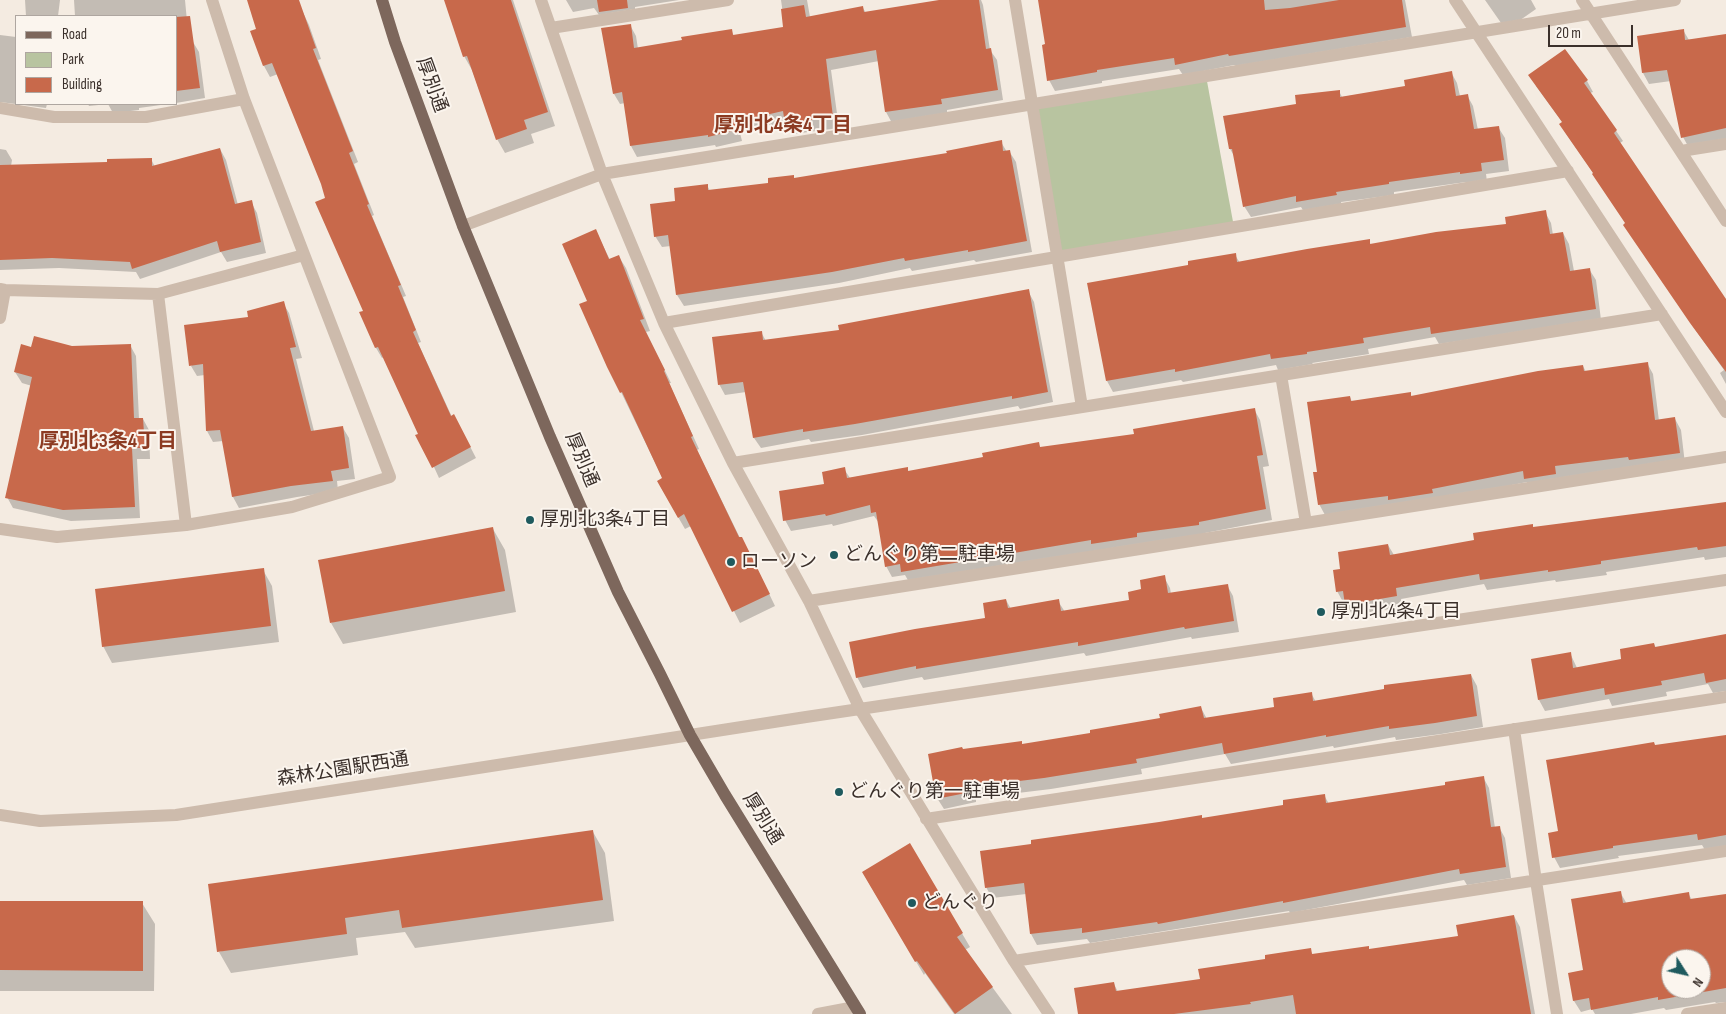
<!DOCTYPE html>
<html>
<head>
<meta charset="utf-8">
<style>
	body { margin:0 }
	#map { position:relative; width:1726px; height:1014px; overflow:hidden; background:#f4ebe1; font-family:"Sofia Sans Condensed",sans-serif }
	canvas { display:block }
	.legend { position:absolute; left:15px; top:15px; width:162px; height:90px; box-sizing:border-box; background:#fbf5ee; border:1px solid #aea6a0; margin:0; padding:6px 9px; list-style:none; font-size:15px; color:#3b302b }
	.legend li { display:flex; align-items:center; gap:10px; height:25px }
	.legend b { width:25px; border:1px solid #aea6a0 }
	.north { position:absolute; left:1661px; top:949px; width:50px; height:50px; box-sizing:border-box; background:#fbf5ee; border:1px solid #aea6a0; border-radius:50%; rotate:125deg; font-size:14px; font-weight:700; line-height:20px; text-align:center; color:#3b302b }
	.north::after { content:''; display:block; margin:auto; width:18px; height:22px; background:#1f5a5e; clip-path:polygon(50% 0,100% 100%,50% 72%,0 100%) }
	.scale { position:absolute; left:1548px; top:25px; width:85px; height:22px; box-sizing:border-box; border:2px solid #3b302b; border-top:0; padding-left:6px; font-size:15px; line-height:18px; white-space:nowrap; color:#3b302b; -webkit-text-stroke:4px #fbf5ee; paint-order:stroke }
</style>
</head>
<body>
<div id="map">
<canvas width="1726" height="1014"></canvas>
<ul class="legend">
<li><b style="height:6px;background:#7d675c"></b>Road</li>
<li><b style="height:14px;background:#b8c4a0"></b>Park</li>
<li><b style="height:14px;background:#c8694b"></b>Building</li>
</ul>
<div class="north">N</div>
<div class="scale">20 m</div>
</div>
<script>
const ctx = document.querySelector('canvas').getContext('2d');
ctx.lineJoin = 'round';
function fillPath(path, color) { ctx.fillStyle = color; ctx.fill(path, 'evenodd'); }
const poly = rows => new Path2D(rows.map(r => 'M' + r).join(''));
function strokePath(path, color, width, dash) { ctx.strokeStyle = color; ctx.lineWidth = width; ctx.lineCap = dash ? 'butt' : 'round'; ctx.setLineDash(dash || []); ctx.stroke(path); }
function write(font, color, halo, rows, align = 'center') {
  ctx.font = font + ' "Sofia Sans Condensed","Noto Sans JP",sans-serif'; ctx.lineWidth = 4; ctx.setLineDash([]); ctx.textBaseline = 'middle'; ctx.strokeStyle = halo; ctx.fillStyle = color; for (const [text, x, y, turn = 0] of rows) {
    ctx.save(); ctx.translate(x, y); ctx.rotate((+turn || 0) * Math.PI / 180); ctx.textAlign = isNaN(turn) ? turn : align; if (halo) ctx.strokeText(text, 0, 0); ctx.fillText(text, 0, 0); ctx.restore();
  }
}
fillPath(poly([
	[1206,76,1234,227,1057,257,1032,104]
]), '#b8c4a0');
fillPath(poly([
	[25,0,60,0,58,16,26,16],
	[74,0,185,0,189,42,193,42,199,52,205,98,176,103,176,16,75,16],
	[248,0,297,0,309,25,321,59,318,60,358,162,354,164,374,215,372,216,406,296,403,297,421,342,418,343,452,417,460,427,476,458,439,478,384,357,382,358,376,348,322,184,278,74,270,77,264,66,252,31,258,29],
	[445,0,513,0,555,126,531,134,534,143,505,153,497,139,472,70,464,56],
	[566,0,679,0,635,7,635,9,599,15,594,8,573,12],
	[781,0,807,0,810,17,863,8,866,13,943,0,981,0,983,5,990,50,997,60,1003,100,947,110,947,115,892,123,886,112,879,61,831,70,839,128,793,134,786,123,740,133,742,141,716,147,715,145,637,157,631,146,625,103,620,104,614,94,630,25,636,36,638,49,683,41,731,30,734,36,785,28],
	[1039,0,1405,0,1412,37,1236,66,1234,65,1183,75,1179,69,1102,81,1102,83,1055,91,1049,80,1047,45],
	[1485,0,1531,0,1536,9,1506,30],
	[1683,30,1689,40,1726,35,1726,140,1689,148,1683,137,1671,81,1649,84,1643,73,1638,37],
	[0,35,16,37,16,104,47,104,46,108,0,102],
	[1451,72,1457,83,1460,96,1467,95,1473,106,1478,130,1498,127,1505,138,1509,171,1486,174,1487,182,1466,182,1394,192,1394,195,1341,202,1342,206,1304,212,1301,207,1251,217,1244,206,1236,159,1230,149,1297,105,1339,91,1342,97,1407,87],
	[1587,81,1593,92,1590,93,1623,141,1620,143,1726,301,1726,384,1720,373,1724,370,1694,328,1594,174,1567,135,1560,124,1563,123,1536,86],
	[88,104,168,104,139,108,139,110,113,113,108,104,89,106],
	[1001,142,1007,152,1009,151,1016,162,1032,252,976,262,974,260,912,271,910,268,839,283,684,306,677,295,671,246,662,247,655,236,676,202,707,185,710,191,770,185,793,176,795,179,948,154],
	[0,149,6,150,12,160,11,166,108,163,151,159,155,167,220,149,226,160,238,205,251,202,257,213,266,253,227,262,221,252,140,279,136,272,59,268,0,270],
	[1545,212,1551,223,1553,235,1563,233,1569,244,1574,271,1589,269,1596,280,1601,320,1439,344,1435,337,1368,349,1369,354,1312,363,1313,364,1278,370,1276,365,1183,382,1181,380,1113,392,1107,381,1190,266,1235,255,1240,263,1369,241,1371,245,1508,225],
	[596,231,610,260,619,257,626,268,650,331,646,332,671,383,669,383,699,449,697,450,740,538,748,550,775,606,740,623,691,526,685,529,658,482,663,479,621,392,588,301],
	[1028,291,1034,302,1053,402,1020,409,1018,406,862,435,811,442,809,439,761,448,754,438,746,392,725,395,719,384,761,332,766,341,840,331],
	[283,303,289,313,302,358,296,359,314,431,343,428,349,438,355,479,337,481,338,491,297,497,239,508,233,497,223,441,213,442,207,431,205,375,197,376,191,366,250,318],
	[130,345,136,356,139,419,143,419,149,430,150,459,137,459,140,518,71,521,13,508,7,497,32,386,22,383,15,372,72,347],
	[1647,363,1653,374,1659,421,1675,419,1681,430,1685,464,1532,489,1527,482,1438,500,1325,515,1319,504,1318,473,1350,397,1352,402,1410,393,1412,397,1583,366,1586,372],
	[1254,409,1260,420,1269,466,1263,467,1272,520,1205,533,1205,536,909,582,905,575,892,577,886,566,879,523,874,516,833,526,832,524,791,531,785,520,844,469,850,478,907,468,909,472,984,458,1038,444,1041,448,1135,435],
	[1726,503,1726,557,1705,560,1704,557,1606,572,1607,575,1556,582,1555,580,1487,590,1484,584,1401,599,1402,607,1352,615,1346,602,1343,602,1337,591,1342,570,1388,545,1394,555,1476,541,1532,525,1534,528],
	[493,529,505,550,516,612,343,644,331,623],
	[263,570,272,586,279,642,112,663,103,646],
	[1164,577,1170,588,1171,594,1227,585,1233,596,1239,632,1192,639,1191,637,1086,656,1084,653,924,680,922,677,863,688,857,677,987,619,1006,600,1011,609,1058,601,1065,612,1131,601,1143,590],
	[1726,636,1726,691,1713,693,1708,684,1666,692,1667,696,1612,706,1609,699,1545,711,1539,700,1532,660,1570,653,1577,668,1622,660,1654,644,1656,648],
	[1471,675,1477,686,1483,727,1441,734,1396,740,1395,737,1334,748,1333,746,1231,764,1225,754,1141,769,1142,774,1051,789,976,798,976,802,944,809,937,798,963,751,1022,745,1092,734,1162,719,1201,708,1207,719,1276,708,1311,693,1316,702],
	[1726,736,1726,847,1705,850,1702,845,1618,856,1619,858,1560,868,1554,857,1560,832,1655,747],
	[1483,777,1489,788,1495,828,1499,827,1505,838,1511,878,1467,885,1464,880,1290,913,1289,911,1090,943,1087,939,1037,945,1031,934,1026,894,992,898,986,887,1032,845,1201,816,1203,819,1285,806,1324,795,1329,804,1447,787],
	[593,832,605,853,614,921,415,948,405,932,356,938,358,955,231,973,219,952],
	[910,845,970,947,965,950,1012,1014,954,1014,925,973,924,975,863,873],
	[1620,892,1627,904,1688,893,1692,900,1726,895,1726,1002,1716,1003,1715,1002,1666,1010,1664,1008,1631,1014,1595,1014,1592,1009,1581,1012,1574,1001,1569,974,1585,971],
	[1671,959,1701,959,1701,989,1671,989],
	[0,902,142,903,155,924,154,991,0,991],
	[1514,916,1520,927,1535,1014,1079,1014,1114,984,1118,992,1201,980,1267,960,1310,950,1313,955,1368,947,1370,950,1460,937]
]), '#0003');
fillPath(poly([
	[247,0,299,0,316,48,313,49,353,151,349,153,369,204,367,205,401,285,398,286,416,330,413,332,451,416,454,414,471,447,432,468,415,435,418,434,378,347,375,348,359,312,363,311,315,202,325,198,321,184,272,63,263,66,250,31,256,29],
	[444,0,511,0,548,112,524,120,527,129,496,140,467,56,463,57],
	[597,0,627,0,628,8,599,12],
	[939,0,979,0,986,49,991,48,998,90,941,99,942,104,885,112,876,50,826,59,833,117,785,124,783,111,735,122,736,130,708,137,708,135,630,146,622,92,613,94,601,28,631,24,634,48,682,40,681,37,732,29,733,35,783,27,781,9,804,5,806,17,863,6,864,12],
	[1038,0,1264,0,1265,10,1290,8,1339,0,1402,0,1406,27,1229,56,1228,54,1175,65,1174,58,1097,70,1097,72,1047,81,1042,45,1045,44],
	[190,16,200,88,176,91,176,17],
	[1684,29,1685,40,1726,34,1726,128,1681,138,1667,70,1642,73,1637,36],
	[1565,49,1588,80,1584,83,1617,130,1614,133,1726,299,1726,372,1690,323,1623,225,1625,223,1592,174,1593,173,1559,124,1562,122,1528,75],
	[1452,71,1456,96,1468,94,1474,129,1499,126,1504,160,1481,163,1482,171,1460,174,1460,172,1389,182,1389,184,1336,192,1337,195,1296,202,1296,196,1243,207,1232,149,1229,149,1223,116,1296,104,1295,95,1340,90,1340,97,1405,86,1404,80],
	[1002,140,1003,151,1010,150,1027,241,968,252,968,250,905,261,904,258,832,272,676,295,668,235,654,237,650,204,675,201,674,188,708,184,708,190,768,183,768,178,794,175,794,178,947,153,946,151],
	[220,148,235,204,252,200,261,242,220,252,217,241,132,269,130,262,52,258,0,260,0,165,107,162,107,159,152,158,152,166],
	[1546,210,1550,234,1563,232,1570,271,1590,268,1596,309,1431,334,1430,327,1363,338,1364,343,1307,352,1307,354,1271,359,1270,354,1175,372,1175,369,1106,381,1087,283,1188,265,1188,261,1236,253,1237,262,1307,249,1370,239,1370,244,1436,232,1506,224,1505,217],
	[596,229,609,259,619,255,644,319,640,320,665,370,664,371,693,436,691,437,739,537,742,537,770,594,732,612,684,514,678,518,657,481,662,478,622,392,620,393,607,367,579,304,587,301,562,244],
	[1029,289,1048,392,1012,399,1012,396,855,424,803,432,803,429,753,438,743,382,718,385,712,337,762,331,763,340,839,330,838,325],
	[284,301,296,347,290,348,311,431,343,426,349,468,331,471,333,481,291,486,232,497,220,430,206,431,203,364,189,366,184,325,248,317,247,311],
	[34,336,72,346,131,344,134,418,143,418,145,448,132,448,135,507,63,510,5,498,32,377,14,372,21,344,31,347],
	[1648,362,1655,420,1675,417,1680,453,1629,460,1628,457,1555,466,1556,474,1524,479,1523,471,1432,489,1433,493,1388,500,1388,496,1318,505,1313,472,1317,472,1307,402,1350,396,1351,401,1411,392,1411,396,1538,371,1583,365,1584,371],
	[1255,408,1263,455,1257,456,1266,509,1199,522,1199,525,1137,533,1137,537,1091,544,1091,540,901,572,900,564,885,567,876,512,871,513,870,505,826,516,825,514,783,521,779,491,824,484,822,472,845,467,847,478,908,467,908,471,983,457,982,453,1039,442,1040,447,1134,434,1133,429],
	[1726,502,1726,546,1698,550,1697,547,1601,561,1601,564,1548,572,1548,570,1480,580,1479,574,1396,588,1397,596,1345,605,1343,591,1336,592,1333,570,1340,569,1338,552,1388,544,1390,555,1474,540,1473,533,1533,524,1533,527],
	[493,527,505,591,330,623,318,560],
	[264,568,271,626,102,647,95,589],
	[1165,575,1168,593,1228,584,1234,621,1185,629,1184,627,1078,646,1078,642,916,669,916,666,856,678,849,642,915,629,985,618,983,603,1006,599,1008,608,1059,599,1061,611,1129,600,1128,592,1141,589,1140,580],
	[1726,634,1726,679,1706,683,1704,673,1661,681,1662,685,1605,695,1604,688,1538,700,1531,659,1571,652,1573,668,1621,659,1620,649,1654,643,1655,647],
	[1471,674,1477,716,1435,723,1389,729,1389,726,1326,737,1326,735,1224,754,1222,743,1136,759,1137,763,1044,778,970,787,971,792,936,799,928,754,962,747,963,749,1022,741,1022,744,1090,733,1090,730,1160,718,1159,714,1201,706,1204,718,1274,707,1273,698,1312,692,1313,701,1384,689,1384,685],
	[1726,735,1726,835,1698,840,1697,834,1613,846,1613,848,1552,858,1548,833,1558,831,1546,760,1654,742,1655,745],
	[1484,776,1491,827,1500,826,1506,867,1460,874,1459,869,1283,903,1283,901,1158,924,1157,922,1082,933,1082,928,1030,934,1024,883,985,888,980,851,1031,844,1031,840,1159,822,1202,815,1202,818,1283,805,1283,800,1325,794,1326,803,1445,785,1445,782],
	[593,830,603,900,402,928,399,910,345,918,347,934,217,952,208,884],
	[910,843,963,933,957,937,993,987,955,1014,917,961,915,962,862,872],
	[1621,891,1623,903,1689,892,1690,899,1726,894,1726,988,1658,1000,1658,997,1591,1010,1589,998,1573,1001,1568,973,1583,970,1571,899],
	[1671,959,1701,959,1701,989,1671,989],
	[0,901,143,901,143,971,0,970],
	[1514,915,1531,1014,1296,1014,1293,995,1250,1002,1251,1004,1174,1014,1078,1014,1074,988,1114,982,1116,991,1200,979,1198,969,1265,959,1265,955,1311,948,1312,954,1369,946,1369,949,1458,936,1456,925]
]), '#c8694b');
strokePath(poly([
	[541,0,602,174,664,323,733,463,809,601,860,709,1014,961,1049,1014],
	[1015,0,1082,407],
	[1455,0,1726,412],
	[1582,0,1726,221],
	[551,28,728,0],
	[0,108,54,117,146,117,244,99],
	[1681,151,1726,144],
	[463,226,602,174,1675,0],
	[0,289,5,290,158,294,304,255],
	[158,294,186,525],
	[0,318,5,290],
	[664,323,1568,171],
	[1281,375,1306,523],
	[733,463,1662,314],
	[0,529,57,537,186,525,292,507,390,477,244,99,212,0],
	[809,601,1726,457],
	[1514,729,1536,881,1557,1014],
	[0,815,40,821,176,815,806,717,1726,580],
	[926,819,1726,697],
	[1014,961,1726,851],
	[818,1014,855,1007],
	[1687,1014,1726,1008]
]), '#cdbbac', 12);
strokePath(poly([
	[382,0,395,42,463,226,550,437,618,592,660,674,690,735,725,795,860,1014]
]), '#7d675c', 12);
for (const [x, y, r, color] of [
	[530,520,5,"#1f5a5e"],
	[834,555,5,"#1f5a5e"],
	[731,562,5,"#1f5a5e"],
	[1321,612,5,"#1f5a5e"],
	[839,792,5,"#1f5a5e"],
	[912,903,5,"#1f5a5e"]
]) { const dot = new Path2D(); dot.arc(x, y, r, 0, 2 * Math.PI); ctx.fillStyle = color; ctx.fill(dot); strokePath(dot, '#fbf5ee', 2); }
write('19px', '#3b302b', '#fbf5ee', [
	["厚別通",431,85,70],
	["厚別通",581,460,67],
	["森林公園駅西通",343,770,-9],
	["厚別通",762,819,58]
]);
write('19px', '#3b302b', '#fbf5ee', [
	["厚別北3条4丁目",540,520],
	["どんぐり第二駐車場",844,555],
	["ローソン",741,562],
	["厚別北4条4丁目",1331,612],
	["どんぐり第一駐車場",849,792],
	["どんぐり",922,903]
], 'left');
write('bold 20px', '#8c3b22', '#fbf5ee', [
	["厚別北4条4丁目",783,126],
	["厚別北3条4丁目",108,442]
]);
</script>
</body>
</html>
